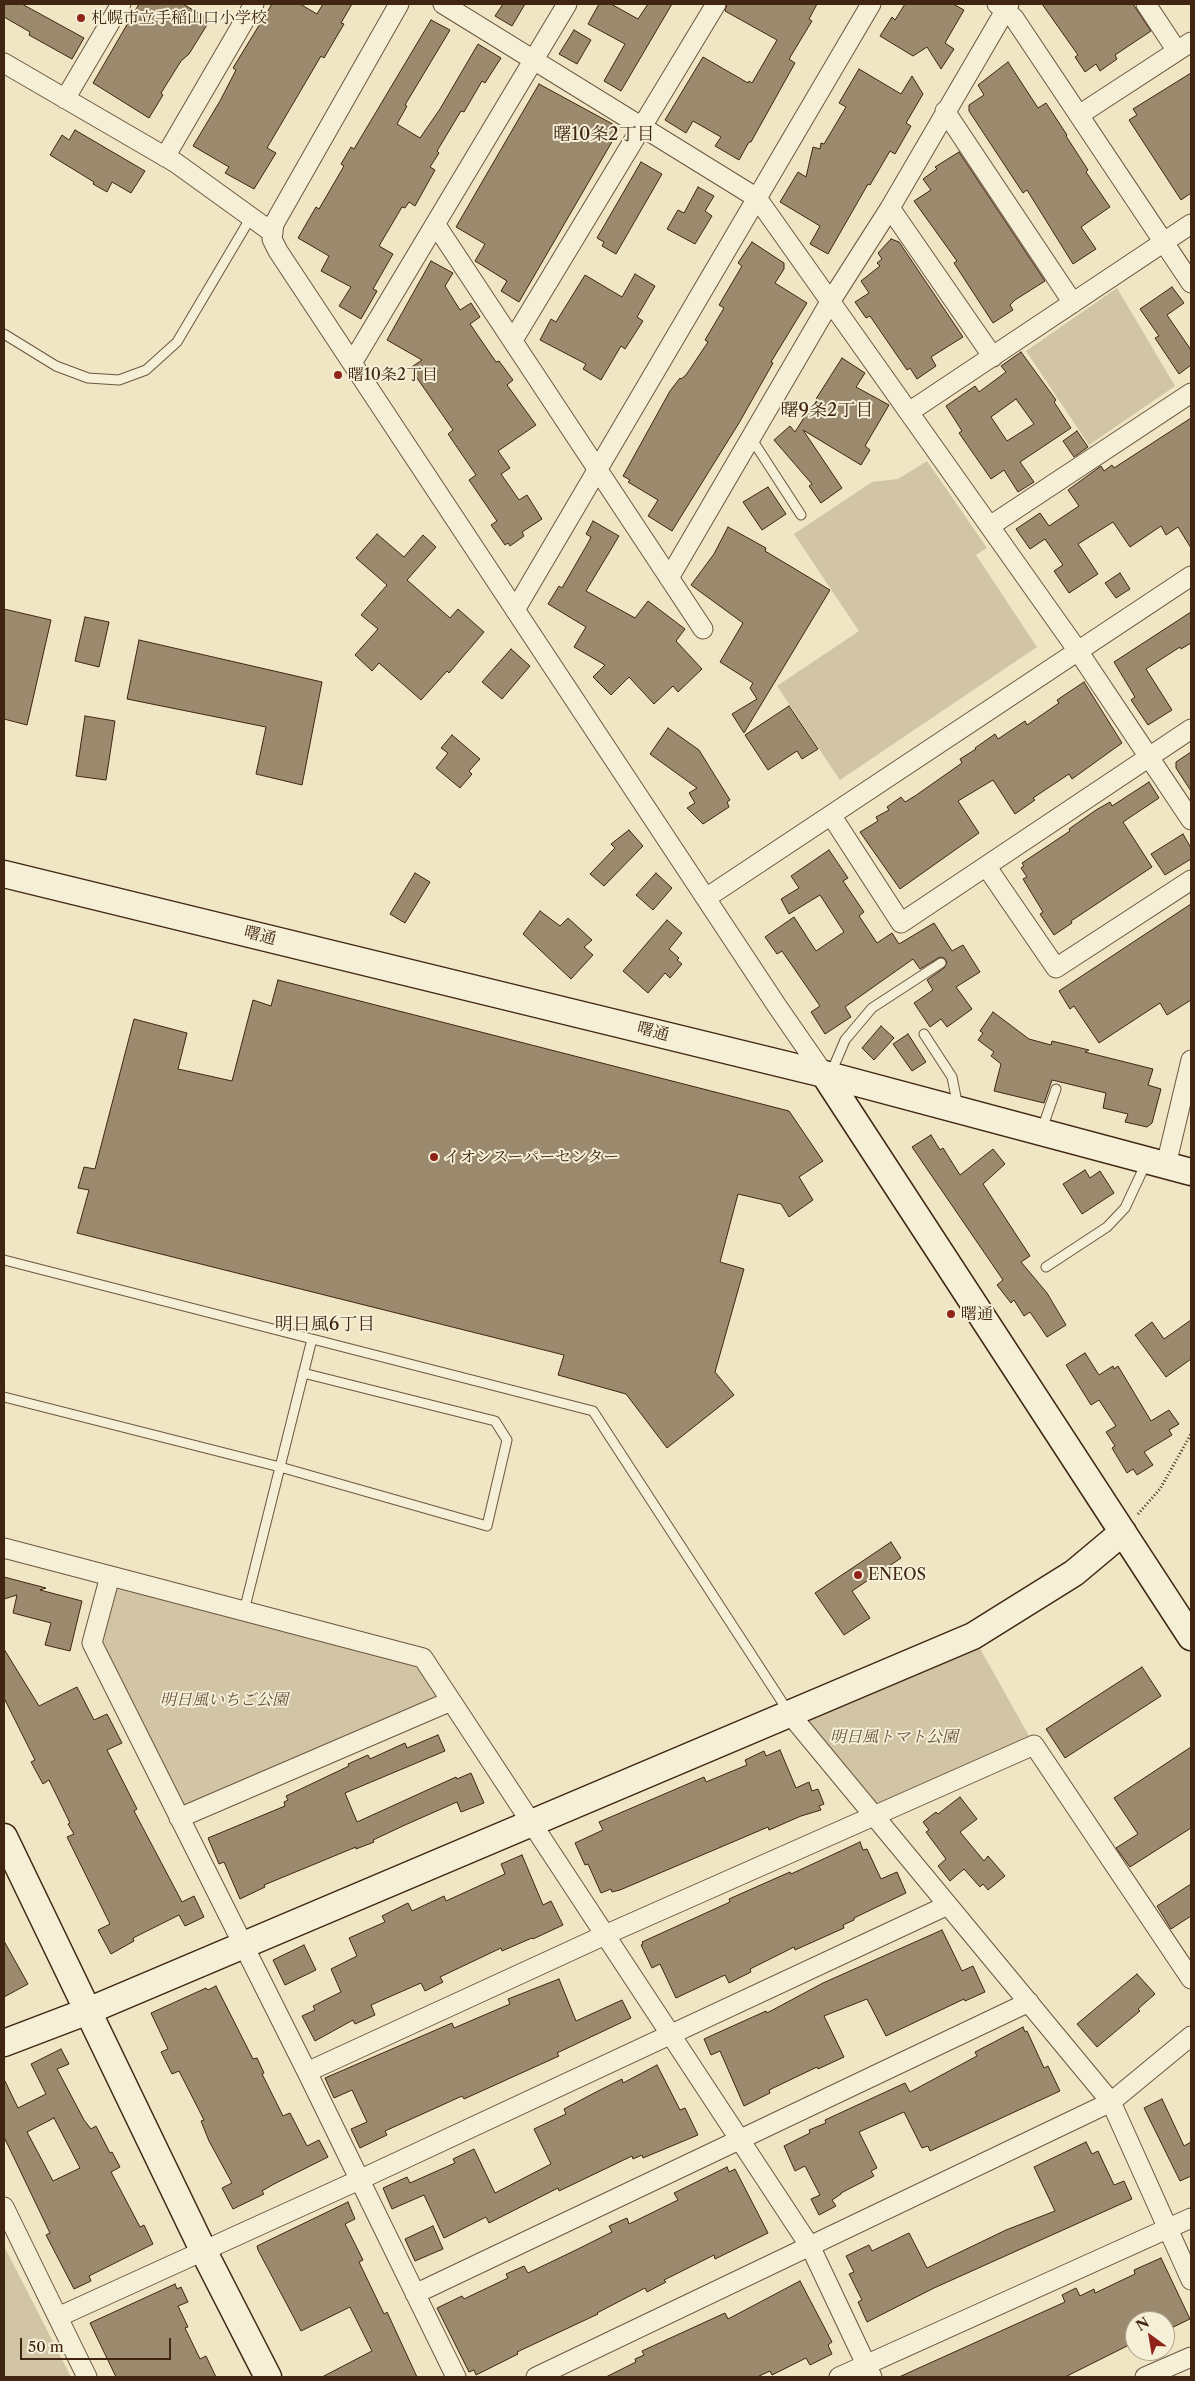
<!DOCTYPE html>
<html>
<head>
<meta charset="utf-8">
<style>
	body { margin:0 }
	#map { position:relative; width:1195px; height:2381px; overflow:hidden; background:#f0e6c3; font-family:"Libre Caslon Text",serif }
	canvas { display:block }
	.frame { position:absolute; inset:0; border:5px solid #402612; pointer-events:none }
	.north { position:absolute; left:1125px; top:2311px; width:50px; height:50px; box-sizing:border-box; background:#f5efd8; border:1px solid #ad9f89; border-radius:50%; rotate:328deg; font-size:14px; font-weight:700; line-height:20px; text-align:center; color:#402612 }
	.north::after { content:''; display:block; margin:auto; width:18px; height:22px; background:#8f2418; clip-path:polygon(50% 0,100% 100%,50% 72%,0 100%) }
	.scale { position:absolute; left:20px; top:2338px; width:151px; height:22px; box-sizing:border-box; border:2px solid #402612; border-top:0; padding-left:6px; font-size:15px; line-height:18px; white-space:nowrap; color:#402612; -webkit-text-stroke:4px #f5efd8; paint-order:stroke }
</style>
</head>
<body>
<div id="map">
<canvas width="1195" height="2381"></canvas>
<div class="frame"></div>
<div class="north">N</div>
<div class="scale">50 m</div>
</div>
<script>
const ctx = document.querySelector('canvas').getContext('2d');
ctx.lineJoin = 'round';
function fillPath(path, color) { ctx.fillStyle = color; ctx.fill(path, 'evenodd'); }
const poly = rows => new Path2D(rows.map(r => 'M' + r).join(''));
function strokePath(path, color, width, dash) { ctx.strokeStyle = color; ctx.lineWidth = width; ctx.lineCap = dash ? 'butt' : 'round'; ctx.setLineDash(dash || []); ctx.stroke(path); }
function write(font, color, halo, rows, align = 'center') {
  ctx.font = font + ' "Libre Caslon Text","Noto Serif JP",serif'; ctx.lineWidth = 4; ctx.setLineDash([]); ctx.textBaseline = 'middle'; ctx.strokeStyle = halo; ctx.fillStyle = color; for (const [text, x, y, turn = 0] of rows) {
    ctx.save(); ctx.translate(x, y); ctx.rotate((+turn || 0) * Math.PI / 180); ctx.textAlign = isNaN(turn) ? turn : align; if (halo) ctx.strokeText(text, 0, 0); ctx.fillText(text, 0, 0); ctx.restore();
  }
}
fillPath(poly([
	[1117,288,1175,386,1089,445,1026,351],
	[927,461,987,548,976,555,1037,647,840,780,777,686,859,631,794,534,872,482,898,479],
	[110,1576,423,1658,451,1701,179,1818,92,1643],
	[973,1636,1034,1745,873,1815,789,1713],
	[4,2246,71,2377,4,2377]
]), '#d2c5a5');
const building = poly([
	[4,4,22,4,84,38,72,59,29,35,30,32,4,17,4,4],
	[139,4,183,4,210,20,189,54,181,61,161,93,163,95,149,118,93,83,139,4],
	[272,4,300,4,317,14,323,4,352,4,341,23,344,24,324,58,321,56,267,148,276,153,254,189,225,173,229,167,193,146,220,101,236,70,233,68,272,4],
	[503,4,525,4,512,26,495,16,503,4],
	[599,4,611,4,638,19,648,4,672,4,621,91,604,81,625,44,588,24,599,4],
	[727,4,817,4,809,19,812,21,789,59,795,63,751,142,749,142,739,160,715,146,721,137,693,121,686,133,665,120,703,57,748,83,749,81,752,83,777,40,725,11,727,4],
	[905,4,953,4,964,10,945,43,954,49,941,69,927,47,913,56,880,36,892,17,895,20,905,4],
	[1042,4,1133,4,1151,31,1115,55,1117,59,1100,71,1096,64,1085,72,1075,57,1078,55,1042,4],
	[431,20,450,30,405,105,407,106,397,124,420,138,440,109,478,44,501,58,485,83,482,81,464,112,461,111,437,151,439,153,430,167,435,170,415,206,409,202,405,208,402,207,379,246,393,254,373,289,377,291,361,319,339,306,351,287,321,271,329,256,298,238,316,207,319,209,344,166,341,164,351,147,354,149,431,20],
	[574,30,591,40,577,64,559,54,574,30],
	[1008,62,1038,108,1046,103,1067,135,1066,136,1088,170,1086,172,1110,207,1081,227,1096,249,1073,264,1027,190,1023,193,969,111,969,105,984,95,978,85,1008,62],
	[859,69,901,94,912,76,923,94,906,123,911,126,895,154,890,151,870,185,868,184,828,254,810,244,820,226,780,202,798,172,806,177,813,147,820,149,821,143,824,144,846,107,839,103,859,69],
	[1191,73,1191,193,1181,200,1129,120,1137,115,1133,109,1191,73],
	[539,84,620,128,519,302,501,291,507,281,475,261,485,244,456,227,539,84],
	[75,130,145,171,131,193,112,182,107,192,93,184,94,182,50,155,62,135,69,140,75,130],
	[959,152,1045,281,1015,300,1010,305,1013,310,993,323,954,263,957,261,914,201,931,190,923,179,937,169,935,167,959,152],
	[641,162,662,174,616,254,602,246,604,242,597,238,641,162],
	[698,187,714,196,705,211,712,216,695,244,667,229,678,210,684,213,698,187],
	[891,239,899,242,963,337,931,357,936,366,917,379,910,368,907,370,870,316,866,318,855,302,869,293,861,281,880,266,877,263,882,259,878,253,891,239],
	[752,242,784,263,784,269,775,283,807,303,771,362,773,363,739,423,672,531,648,516,658,500,628,482,630,480,623,476,670,391,680,378,681,379,686,375,708,342,705,340,724,308,719,305,742,266,738,263,752,242],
	[431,261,453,273,445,286,460,310,471,303,480,317,470,324,496,362,499,361,513,380,507,385,536,425,498,451,510,468,501,474,519,500,527,495,542,519,522,532,524,536,510,546,508,543,505,545,491,525,497,521,469,480,476,475,448,434,453,430,410,368,422,360,387,340,431,261],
	[635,274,655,286,637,317,643,321,625,349,621,346,601,380,583,369,586,364,540,340,551,319,556,322,585,275,622,297,635,274],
	[1172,287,1184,303,1167,315,1191,350,1191,365,1179,374,1155,338,1159,336,1140,309,1172,287],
	[1021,352,1056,400,1054,402,1071,428,1020,462,1034,482,1018,492,1004,470,991,479,959,433,962,431,946,406,975,386,979,392,1006,372,1001,366,1021,352],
	[1016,399,1034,424,1007,441,991,417,1016,399],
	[842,358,865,373,856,387,889,405,865,446,870,450,861,465,803,430,842,488,821,503,809,486,812,484,774,440,790,426,795,432,842,358],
	[1191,418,1191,548,1178,527,1166,535,1161,526,1130,547,1113,522,1078,544,1098,574,1069,593,1054,571,1063,565,1045,539,1030,549,1016,529,1040,513,1049,526,1079,506,1068,490,1101,466,1104,471,1112,465,1114,468,1191,418],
	[1077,431,1088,447,1074,457,1063,441,1077,431],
	[768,487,786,514,762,530,743,502,768,487],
	[593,521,619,536,586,591,635,618,648,601,685,629,676,641,702,669,678,692,673,686,654,704,629,677,611,695,593,677,605,665,574,647,586,627,548,604,559,586,562,588,588,543,591,537,586,534,593,521],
	[728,527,766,548,765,551,830,590,744,733,732,714,757,699,750,688,753,683,720,662,743,623,691,585,714,554,728,527],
	[377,534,404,557,423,535,436,547,407,580,450,618,458,609,484,632,449,673,447,671,421,700,379,663,372,671,355,655,378,629,361,615,387,585,356,558,377,534],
	[1120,573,1130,589,1116,598,1105,583,1120,573],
	[4,609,51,620,27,725,4,719,4,609],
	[1191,612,1191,643,1181,649,1180,647,1146,669,1172,710,1148,725,1131,700,1135,697,1114,662,1191,612],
	[85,617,109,622,99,667,75,661,85,617],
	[139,640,322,682,302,785,256,774,266,727,127,699,139,640],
	[511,649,530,666,502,699,482,682,511,649],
	[1084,682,1122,743,1072,779,1069,774,1033,798,1035,800,1015,814,993,780,958,801,979,833,900,889,860,832,878,821,876,817,889,810,887,807,901,797,905,802,915,796,962,763,960,759,976,749,975,748,995,734,998,739,1025,721,1027,725,1059,703,1057,700,1084,682],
	[789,706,818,749,802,759,797,751,768,770,745,735,789,706],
	[85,716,115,721,106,780,76,776,85,716],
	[668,728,699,750,730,800,727,802,729,807,703,824,687,808,695,803,689,793,697,788,650,754,668,728],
	[452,735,480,759,469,771,472,774,460,788,436,768,448,753,441,748,452,735],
	[1191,752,1191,791,1176,768,1176,762,1191,752],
	[1149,782,1159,798,1123,822,1152,867,1071,921,1072,923,1054,935,1040,914,1043,912,1023,879,1027,877,1021,868,1024,866,1022,863,1070,831,1069,829,1096,810,1110,802,1112,806,1149,782],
	[629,830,643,846,604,886,590,874,615,848,611,844,629,830],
	[1183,834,1191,848,1191,859,1165,875,1151,854,1183,834],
	[829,850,848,878,843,881,864,912,859,916,877,943,892,933,899,944,934,923,952,951,963,945,980,972,956,987,972,1009,947,1027,941,1019,930,1027,914,1003,933,990,927,980,944,968,947,962,944,958,940,957,920,969,913,959,845,1007,851,1017,825,1034,811,1012,820,1006,782,951,777,954,765,937,794,917,816,951,844,932,820,895,789,914,781,899,799,888,791,876,829,850],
	[415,873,430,882,405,923,390,914,415,873],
	[656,873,672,888,653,910,636,895,656,873],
	[1191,904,1191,1000,1167,1015,1160,1003,1099,1043,1074,1006,1070,1009,1059,991,1191,904],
	[540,911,560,926,568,918,592,940,584,947,593,955,571,979,523,934,540,911],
	[667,920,682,933,669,949,679,958,677,960,682,964,670,978,665,973,648,993,623,971,667,920],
	[278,980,789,1111,823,1161,799,1177,813,1200,789,1217,781,1204,738,1194,720,1262,744,1269,715,1372,734,1395,667,1448,626,1394,558,1375,564,1355,77,1233,89,1190,78,1188,84,1167,95,1169,134,1019,187,1033,178,1069,232,1081,253,1000,271,1006,278,980],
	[993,1012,1029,1039,1051,1045,1052,1041,1089,1050,1085,1052,1153,1069,1148,1085,1161,1089,1152,1123,1147,1127,1125,1122,1128,1114,1103,1108,1106,1093,1052,1080,1044,1103,994,1091,1001,1064,991,1056,994,1052,978,1040,983,1033,980,1031,993,1012],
	[881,1026,894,1038,874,1060,862,1048,881,1026],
	[908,1034,926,1062,912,1071,893,1044,908,1034],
	[931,1135,940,1150,943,1148,960,1175,993,1149,1005,1164,983,1184,1030,1256,1021,1262,1047,1293,1066,1325,1047,1337,1030,1312,1024,1316,1014,1300,1011,1303,997,1285,1003,1280,912,1147,931,1135],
	[1085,1170,1090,1178,1100,1171,1114,1193,1082,1214,1063,1184,1085,1170],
	[1191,1320,1191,1359,1166,1377,1135,1335,1152,1322,1164,1339,1191,1320],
	[1085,1353,1099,1375,1113,1366,1114,1369,1118,1366,1151,1421,1169,1410,1179,1424,1169,1430,1172,1435,1144,1452,1153,1465,1137,1475,1133,1469,1127,1473,1112,1448,1115,1446,1106,1432,1116,1426,1099,1400,1091,1405,1066,1365,1085,1353],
	[891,1542,901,1558,852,1591,870,1618,844,1635,815,1593,891,1542],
	[4,1577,46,1588,40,1590,82,1601,70,1651,45,1645,51,1623,13,1613,17,1595,4,1599,4,1577],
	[4,1649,39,1706,77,1687,94,1720,107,1714,122,1743,107,1750,137,1809,134,1811,182,1902,194,1896,204,1917,185,1926,179,1915,133,1938,134,1941,111,1954,98,1930,110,1924,67,1837,74,1834,68,1824,70,1823,49,1780,43,1784,31,1762,35,1760,4,1698,4,1649],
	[1142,1667,1161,1696,1065,1758,1046,1729,1142,1667],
	[438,1735,445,1751,345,1793,357,1822,456,1777,457,1779,471,1773,484,1803,461,1812,457,1802,405,1825,373,1840,374,1842,356,1849,356,1847,264,1885,265,1887,240,1899,224,1862,219,1864,208,1838,285,1806,284,1802,288,1800,286,1796,349,1766,348,1764,368,1755,370,1759,405,1743,407,1748,438,1735],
	[1191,1747,1191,1828,1130,1867,1116,1848,1138,1834,1114,1798,1191,1747],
	[780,1750,796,1788,809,1782,812,1791,818,1789,824,1804,819,1806,821,1810,801,1816,769,1830,768,1827,620,1890,612,1892,611,1889,601,1893,588,1864,585,1865,575,1843,603,1830,599,1822,704,1777,706,1782,747,1765,745,1760,764,1751,766,1756,780,1750],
	[960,1797,977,1819,960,1832,984,1861,988,1856,1005,1876,988,1890,983,1884,980,1887,964,1869,950,1881,938,1866,946,1859,926,1832,929,1830,923,1822,936,1812,938,1814,960,1797],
	[860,1842,863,1850,867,1849,881,1879,897,1872,906,1893,854,1918,854,1920,843,1925,844,1928,795,1950,794,1947,750,1969,751,1972,729,1983,725,1975,676,1998,660,1964,652,1968,641,1945,643,1944,642,1942,730,1902,729,1899,790,1872,791,1874,860,1842],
	[522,1855,543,1905,551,1901,563,1925,533,1939,532,1938,502,1951,501,1948,440,1977,443,1982,425,1991,421,1983,371,2005,375,2015,355,2024,353,2020,315,2041,302,2016,315,2010,313,2006,341,1992,331,1969,357,1956,349,1938,385,1922,382,1916,408,1903,412,1911,444,1896,446,1901,505,1874,501,1864,522,1855],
	[1191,1884,1191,1916,1171,1929,1157,1906,1191,1884],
	[942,1930,962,1971,973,1966,985,1992,965,2001,964,1999,886,2036,867,1999,824,2016,844,2057,818,2069,817,2067,769,2090,770,2093,744,2106,720,2051,711,2055,704,2039,766,2011,767,2013,823,1983,942,1930],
	[4,1941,28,1984,4,1997,4,1941],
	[304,1945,316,1970,285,1985,273,1960,304,1945],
	[1137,1974,1155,1994,1138,2009,1140,2011,1097,2047,1077,2024,1137,1974],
	[559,1979,576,2021,622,2000,631,2018,557,2053,559,2056,464,2099,462,2096,385,2131,387,2135,360,2148,351,2129,367,2122,352,2090,334,2098,325,2078,452,2023,454,2028,510,2004,508,1999,559,1979],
	[216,1986,253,2059,257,2058,264,2073,262,2074,283,2116,290,2113,307,2146,319,2140,328,2157,274,2184,262,2191,264,2194,233,2209,222,2188,232,2183,209,2141,201,2121,204,2120,179,2071,172,2074,161,2052,168,2049,151,2013,206,1988,208,1990,216,1986],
	[1023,2027,1025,2032,1027,2031,1044,2068,1048,2066,1060,2091,930,2151,928,2146,922,2148,904,2112,859,2132,877,2168,871,2171,874,2176,841,2193,841,2194,832,2200,836,2206,819,2215,811,2199,820,2195,805,2166,795,2171,784,2146,810,2133,809,2130,826,2123,825,2120,905,2083,910,2092,977,2056,975,2052,1023,2027],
	[61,2049,69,2064,57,2069,84,2120,91,2129,96,2126,110,2153,112,2152,120,2167,111,2172,140,2227,144,2225,153,2244,89,2276,91,2281,74,2289,46,2235,50,2233,4,2137,4,2079,18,2108,46,2094,31,2064,61,2049],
	[54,2118,80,2168,53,2181,27,2132,54,2118],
	[657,2065,680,2110,685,2108,698,2135,643,2158,642,2155,633,2159,632,2156,559,2191,558,2188,489,2223,486,2217,444,2238,424,2195,392,2209,383,2188,407,2177,410,2183,455,2163,453,2159,474,2149,495,2193,551,2164,534,2129,566,2114,564,2109,598,2091,622,2079,623,2083,657,2065],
	[1162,2099,1184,2146,1191,2142,1191,2176,1180,2181,1144,2108,1162,2099],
	[1086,2142,1092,2154,1098,2151,1114,2185,1124,2181,1132,2199,934,2288,867,2322,858,2302,862,2300,849,2274,854,2272,846,2256,869,2245,872,2251,909,2233,927,2268,1006,2230,1055,2211,1034,2167,1086,2142],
	[727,2167,729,2172,735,2169,768,2233,715,2259,714,2255,664,2280,666,2282,647,2292,645,2288,597,2313,598,2314,517,2352,518,2354,476,2375,474,2370,469,2372,437,2308,462,2296,464,2299,508,2278,506,2274,524,2266,528,2273,578,2249,612,2232,609,2226,627,2218,629,2224,678,2200,674,2193,727,2167],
	[348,2202,355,2219,345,2224,363,2260,359,2262,384,2314,387,2312,417,2377,322,2377,372,2351,350,2307,301,2331,258,2250,257,2246,348,2202],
	[433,2226,443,2249,415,2261,405,2239,433,2226],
	[1161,2258,1190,2319,1165,2331,1165,2321,1135,2321,1135,2342,1065,2377,899,2377,1065,2302,1062,2295,1076,2288,1080,2296,1094,2289,1095,2293,1135,2274,1134,2270,1161,2258],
	[800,2281,832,2342,828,2345,832,2354,810,2365,806,2358,772,2375,770,2371,757,2377,606,2377,636,2362,635,2359,644,2355,642,2351,725,2313,728,2319,800,2281],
	[175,2284,177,2289,181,2287,188,2302,178,2306,188,2327,185,2328,200,2359,206,2356,216,2377,116,2377,90,2323,175,2284]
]);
fillPath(building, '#9c8a6e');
strokePath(building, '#402612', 1);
const lane = poly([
	[4,334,56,366,88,378,119,380,146,370,177,342,251,217],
	[751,438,801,515],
	[924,1034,952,1077,958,1107],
	[831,1073,845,1040,872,1008,941,963],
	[1042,1129,1056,1089],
	[4,1260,593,1411,788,1711],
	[1046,1267,1107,1227,1125,1208,1146,1163],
	[4,1397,280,1467,487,1526,507,1440,495,1421,303,1373],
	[244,1611,312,1339]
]);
const street = poly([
	[399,4,274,224,272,239,278,251,777,1006,824,1074],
	[443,4,757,198,1078,651,1191,820],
	[997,4,1014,18,1191,283],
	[1146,4,1177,51],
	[4,63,176,163,273,233],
	[65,99,121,4],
	[945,111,1073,303],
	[1079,115,1191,42],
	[165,157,254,4],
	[890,208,993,357],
	[436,225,703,629],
	[513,340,716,4],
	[352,363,567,4],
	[909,412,1191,224],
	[990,526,1191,393],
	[669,578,830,302,890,208,1009,4],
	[515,610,871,4],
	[831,815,901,923,1191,729],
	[986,866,1056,968,1191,880],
	[706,898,1191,576],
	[1166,1165,1191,1060],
	[4,1548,423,1658,811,2248,872,2377],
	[110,1576,92,1643,307,2072,456,2377],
	[789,1713,1111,2102,1191,2280],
	[179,1818,451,1701],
	[307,2072,605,1935,1034,1745,1191,1979],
	[4,2207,87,2377],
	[415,2294,1029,2002],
	[58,2317,359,2180,948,1905],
	[536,2377,1111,2102,1191,2036],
	[839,2377,1191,2218],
	[1145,2377,1191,2357]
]);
const secondary = poly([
	[4,874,824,1074,1191,1172],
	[824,1074,1191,1637],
	[4,1837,203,2250,268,2377],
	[4,2043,88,2011,973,1636,1074,1573,1123,1532]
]);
strokePath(lane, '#6c563e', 11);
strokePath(street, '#6c563e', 21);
strokePath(secondary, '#402612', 29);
strokePath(poly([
	[1138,1514,1160,1489,1191,1434]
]), '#402612', 3, [1, 2.5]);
strokePath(lane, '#f5efd8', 9);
strokePath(street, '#f5efd8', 19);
strokePath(secondary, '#f5efd8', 26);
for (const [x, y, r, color] of [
	[81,18,5,"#8f2418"],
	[338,375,5,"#8f2418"],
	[434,1157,5,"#8f2418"],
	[951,1314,5,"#8f2418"],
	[858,1575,5,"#8f2418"]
]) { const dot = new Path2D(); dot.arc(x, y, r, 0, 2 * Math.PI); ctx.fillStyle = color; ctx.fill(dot); strokePath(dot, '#f5efd8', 2); }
write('16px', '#402612', '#f5efd8', [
	["札幌市立手稲山口小学校",91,18],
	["曙10条2丁目",348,375],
	["イオンスーパーセンター",444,1157],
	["曙通",961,1314],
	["ENEOS",868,1575]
], 'left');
write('16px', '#402612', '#f5efd8', [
	["曙通",260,936,14],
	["曙通",653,1032,14]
]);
write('italic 16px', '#644e37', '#f5efd8', [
	["明日風いちご公園",224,1700],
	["明日風トマト公園",894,1737]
]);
write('18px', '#402612', '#f5efd8', [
	["曙10条2丁目",604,135],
	["曙9条2丁目",827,411],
	["明日風6丁目",325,1325]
]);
</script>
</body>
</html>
